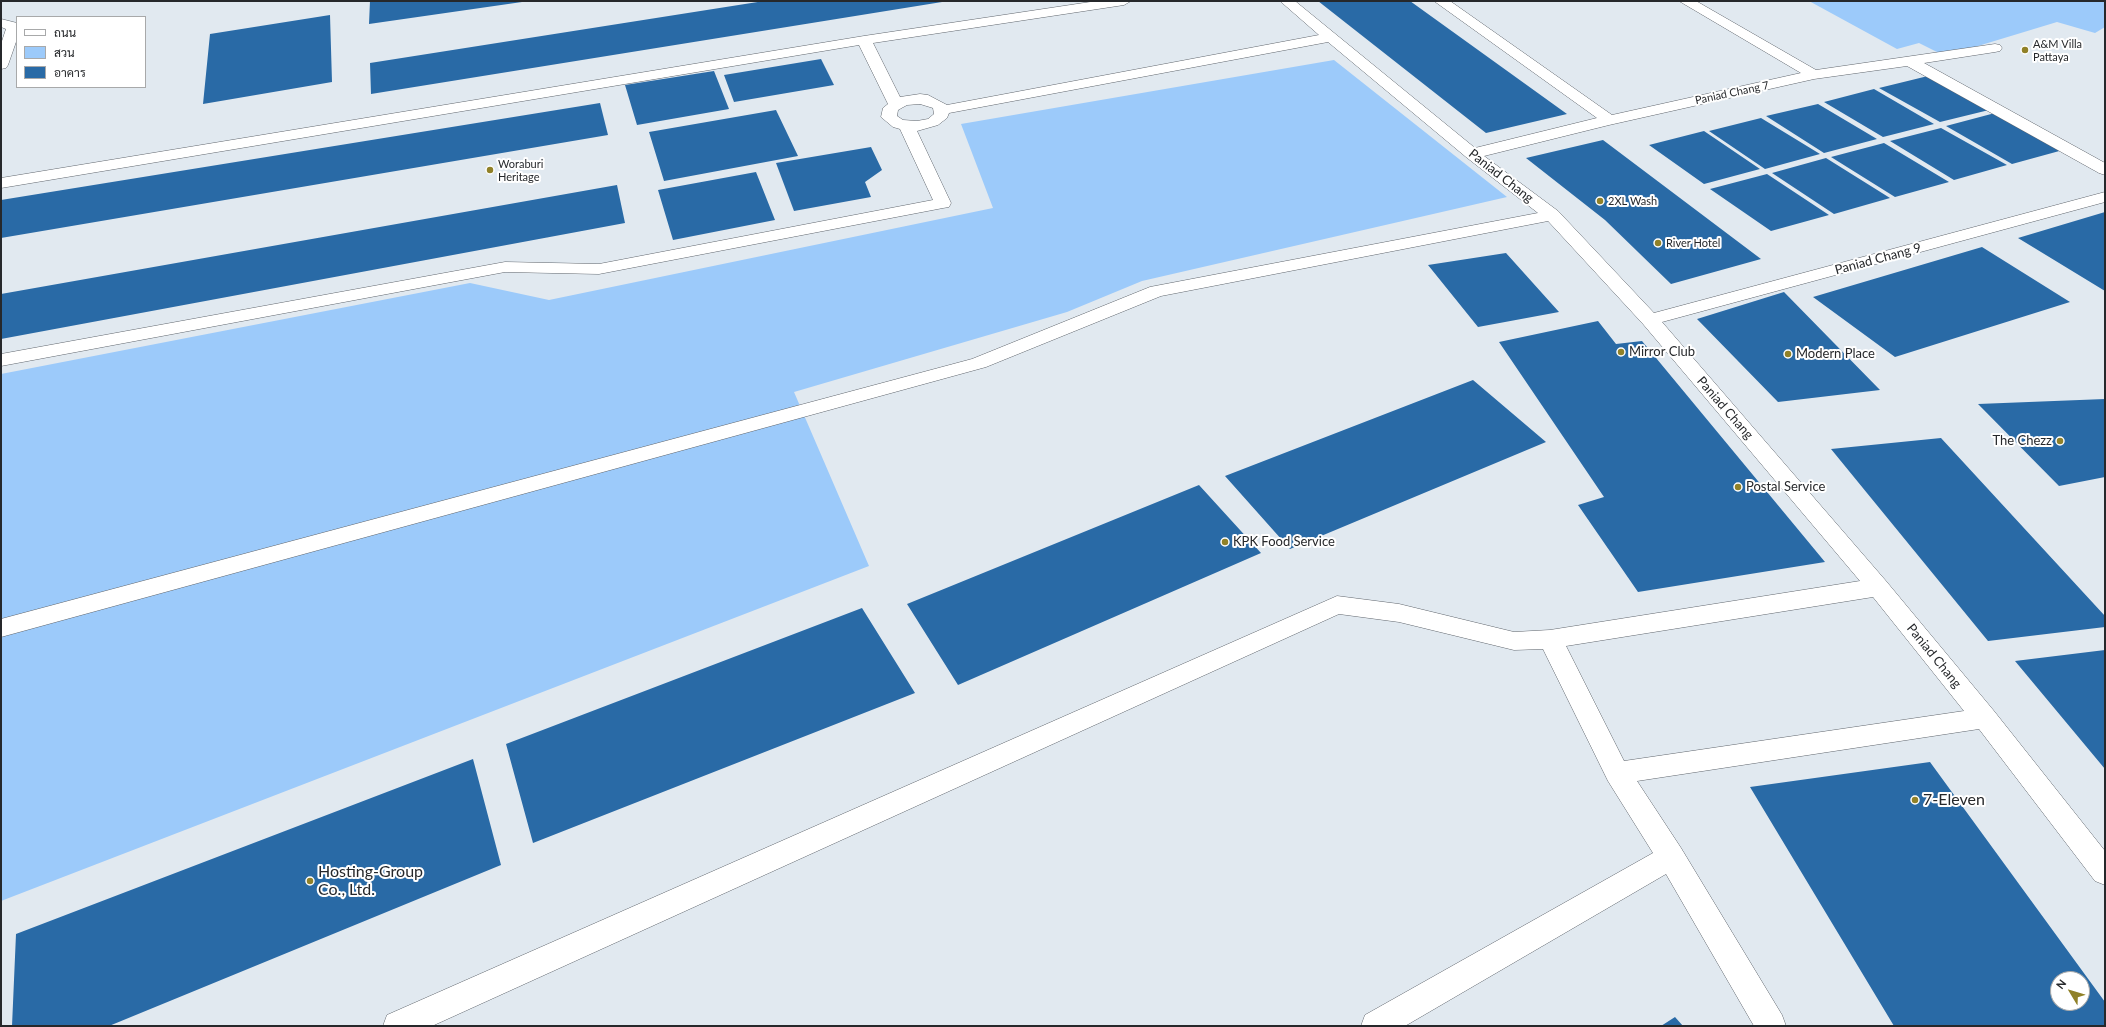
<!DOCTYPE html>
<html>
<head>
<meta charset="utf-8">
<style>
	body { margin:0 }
	#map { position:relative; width:2106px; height:1027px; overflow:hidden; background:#e1e9f0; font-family:Lato,Sarabun,sans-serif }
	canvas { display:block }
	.frame { position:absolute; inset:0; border:2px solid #26282b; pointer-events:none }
	.legend { position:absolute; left:16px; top:16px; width:130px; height:72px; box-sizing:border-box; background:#fff; border:1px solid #a8a9aa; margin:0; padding:5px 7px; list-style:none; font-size:12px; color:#26282b }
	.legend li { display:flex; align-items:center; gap:8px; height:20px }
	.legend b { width:20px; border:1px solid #a8a9aa }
	.north { position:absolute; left:2050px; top:971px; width:40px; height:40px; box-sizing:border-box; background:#fff; border:1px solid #a8a9aa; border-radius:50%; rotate:308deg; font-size:11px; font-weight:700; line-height:16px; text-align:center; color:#26282b }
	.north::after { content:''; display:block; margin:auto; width:14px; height:18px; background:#908128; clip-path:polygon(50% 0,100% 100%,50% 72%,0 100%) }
</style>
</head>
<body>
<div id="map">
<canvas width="2106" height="1027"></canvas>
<div class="frame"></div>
<ul class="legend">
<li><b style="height:5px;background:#fff"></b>ถนน</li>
<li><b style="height:11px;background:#9ccafa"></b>สวน</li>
<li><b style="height:11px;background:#296aa6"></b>อาคาร</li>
</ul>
<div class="north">N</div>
</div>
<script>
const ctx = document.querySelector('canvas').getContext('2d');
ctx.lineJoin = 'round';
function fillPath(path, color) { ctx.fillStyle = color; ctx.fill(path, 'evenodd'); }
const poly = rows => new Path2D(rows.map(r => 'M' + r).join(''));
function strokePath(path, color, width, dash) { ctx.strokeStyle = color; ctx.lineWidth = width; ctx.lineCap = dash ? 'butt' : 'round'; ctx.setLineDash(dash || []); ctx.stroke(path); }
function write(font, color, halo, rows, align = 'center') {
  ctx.font = font + ' Lato,sans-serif'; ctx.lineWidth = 4; ctx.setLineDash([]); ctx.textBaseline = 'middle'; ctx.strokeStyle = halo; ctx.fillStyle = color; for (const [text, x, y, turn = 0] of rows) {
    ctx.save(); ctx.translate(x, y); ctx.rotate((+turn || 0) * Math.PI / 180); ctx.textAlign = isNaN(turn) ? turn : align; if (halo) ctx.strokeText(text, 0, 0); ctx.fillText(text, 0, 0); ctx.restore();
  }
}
fillPath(poly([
	[1809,1,2105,1,2105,27,2095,33,2057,22,1945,56,1919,43,1897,49],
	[1334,60,1507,197,1142,281,1067,312,794,392,869,566,1,901,1,374,470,283,549,300,993,208,961,124]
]), '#9ccafa');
fillPath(poly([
	[370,1,522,1,522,2,369,24],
	[764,1,942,2,371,94,370,63],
	[1318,1,1410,1,1567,114,1486,133],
	[330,15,332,82,203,104,210,34],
	[821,59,834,85,734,102,724,75],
	[714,71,729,109,637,125,625,85],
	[1928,76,1989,110,1940,122,1879,88],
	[1874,89,1934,124,1883,137,1824,102],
	[600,103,608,135,1,238,1,200],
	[1818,104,1877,139,1824,153,1766,116],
	[776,110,798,156,664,181,649,132],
	[1995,113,2063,150,2012,164,1946,126],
	[1761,118,1820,154,1765,169,1709,131],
	[1941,128,2007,165,1954,180,1890,141],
	[1704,131,1760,169,1704,184,1649,145],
	[1603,140,1761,259,1671,284,1605,220,1526,158],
	[1884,143,1949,182,1895,197,1831,157],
	[871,147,882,170,865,182,871,197,794,211,776,163],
	[1826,158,1890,198,1834,214,1772,173],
	[756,172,775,220,673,240,658,190],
	[1767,174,1829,215,1771,231,1710,189],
	[617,185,625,223,1,339,1,294],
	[2105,212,2105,291,2018,238],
	[1982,247,2070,302,1895,357,1813,297],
	[1506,253,1559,312,1478,327,1428,265],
	[1784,292,1880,390,1778,402,1697,319],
	[1598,321,1616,344,1642,341,1825,562,1638,592,1578,505,1604,497,1499,342],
	[1473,380,1546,442,1290,549,1225,476],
	[2105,399,2105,477,2059,486,1978,404],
	[1941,438,2105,616,2105,627,1988,641,1831,449],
	[1199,485,1261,553,958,685,907,604],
	[862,608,915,693,533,843,506,744],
	[2105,650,2105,769,2015,661],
	[473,759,501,865,109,1026,12,1026,16,934],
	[1930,762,2105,1002,2105,1026,1894,1026,1750,787],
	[2058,979,2082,979,2082,1003,2058,1003],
	[1675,1017,1683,1026,1661,1026]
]), '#296aa6');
const minor = poly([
	[1097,1,1131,1,1124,5,873,43,900,97,920,94,928,95,947,105,1319,35,1280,1,1295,1,1475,148,1597,118,1434,1,1450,1,1612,115,1801,73,1679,1,1696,1,1816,70,1995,44,2000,45,2002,48,2000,51,1995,52,1924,63,2105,163,2105,175,2099,173,1907,66,1814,79,1609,125,1484,156,1558,211,1654,313,2105,192,2105,202,1662,322,1886,581,1994,711,2105,851,2105,885,2095,881,1979,729,1637,781,1681,848,1782,1015,1786,1026,1754,1026,1666,874,1405,1026,1361,1026,1365,1015,1653,853,1608,781,1543,649,1514,650,1399,622,1339,614,432,1026,383,1026,387,1015,1337,596,1399,604,1514,632,1550,630,1860,581,1643,324,1548,221,1161,296,986,367,1,637,1,619,972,359,1150,287,1538,213,1466,157,1328,42,949,113,947,118,938,125,917,131,951,203,949,207,943,208,599,274,505,272,1,366,1,354,505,262,599,264,933,200,900,129,893,127,881,117,883,108,888,104,859,45,1,188,1,178,864,36,1097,1],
	[920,104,933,108,934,114,928,119,917,121,903,120,897,116,898,110,907,105,920,104],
	[1873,597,1964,711,1624,761,1566,646,1873,597],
	[1,19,17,23,17,39,8,65,6,68,1,69,1,44,6,29,1,27,1,19]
]);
strokePath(minor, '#60666d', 1);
fillPath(minor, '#fff');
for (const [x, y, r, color] of [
	[2025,50,4,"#908128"],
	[490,170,4,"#908128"],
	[1600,201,4,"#908128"],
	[1658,243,4,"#908128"],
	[1621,352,4,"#908128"],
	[1788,354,4,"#908128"],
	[2060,441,4,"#908128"],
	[1738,487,4,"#908128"],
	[1225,542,4,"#908128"],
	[1915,800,4,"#908128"],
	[310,881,4,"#908128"]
]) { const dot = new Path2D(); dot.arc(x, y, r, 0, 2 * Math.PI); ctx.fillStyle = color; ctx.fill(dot); strokePath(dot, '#fff', 1.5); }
write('11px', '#26282b', '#fff', [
	["A&M Villa",2033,44],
	["Pattaya",2033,57],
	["Woraburi",498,164],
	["Heritage",498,177],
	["2XL Wash",1608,201],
	["River Hotel",1666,243]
], 'left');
write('11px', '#26282b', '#fff', [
	["Paniad Chang 7",1732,93,-12]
]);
write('13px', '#26282b', '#fff', [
	["Paniad Chang",1501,176,38],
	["Paniad Chang 9",1878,259,-15],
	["Paniad Chang",1725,408,49],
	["Paniad Chang",1934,656,51]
]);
write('13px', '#26282b', '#fff', [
	["Mirror Club",1629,352],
	["Modern Place",1796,354],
	["The Chezz",2052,441,"right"],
	["Postal Service",1746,487],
	["KPK Food Service",1233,542]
], 'left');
write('16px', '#26282b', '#fff', [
	["7-Eleven",1923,800],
	["Hosting-Group",318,872],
	["Co., Ltd.",318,890]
], 'left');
</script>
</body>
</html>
